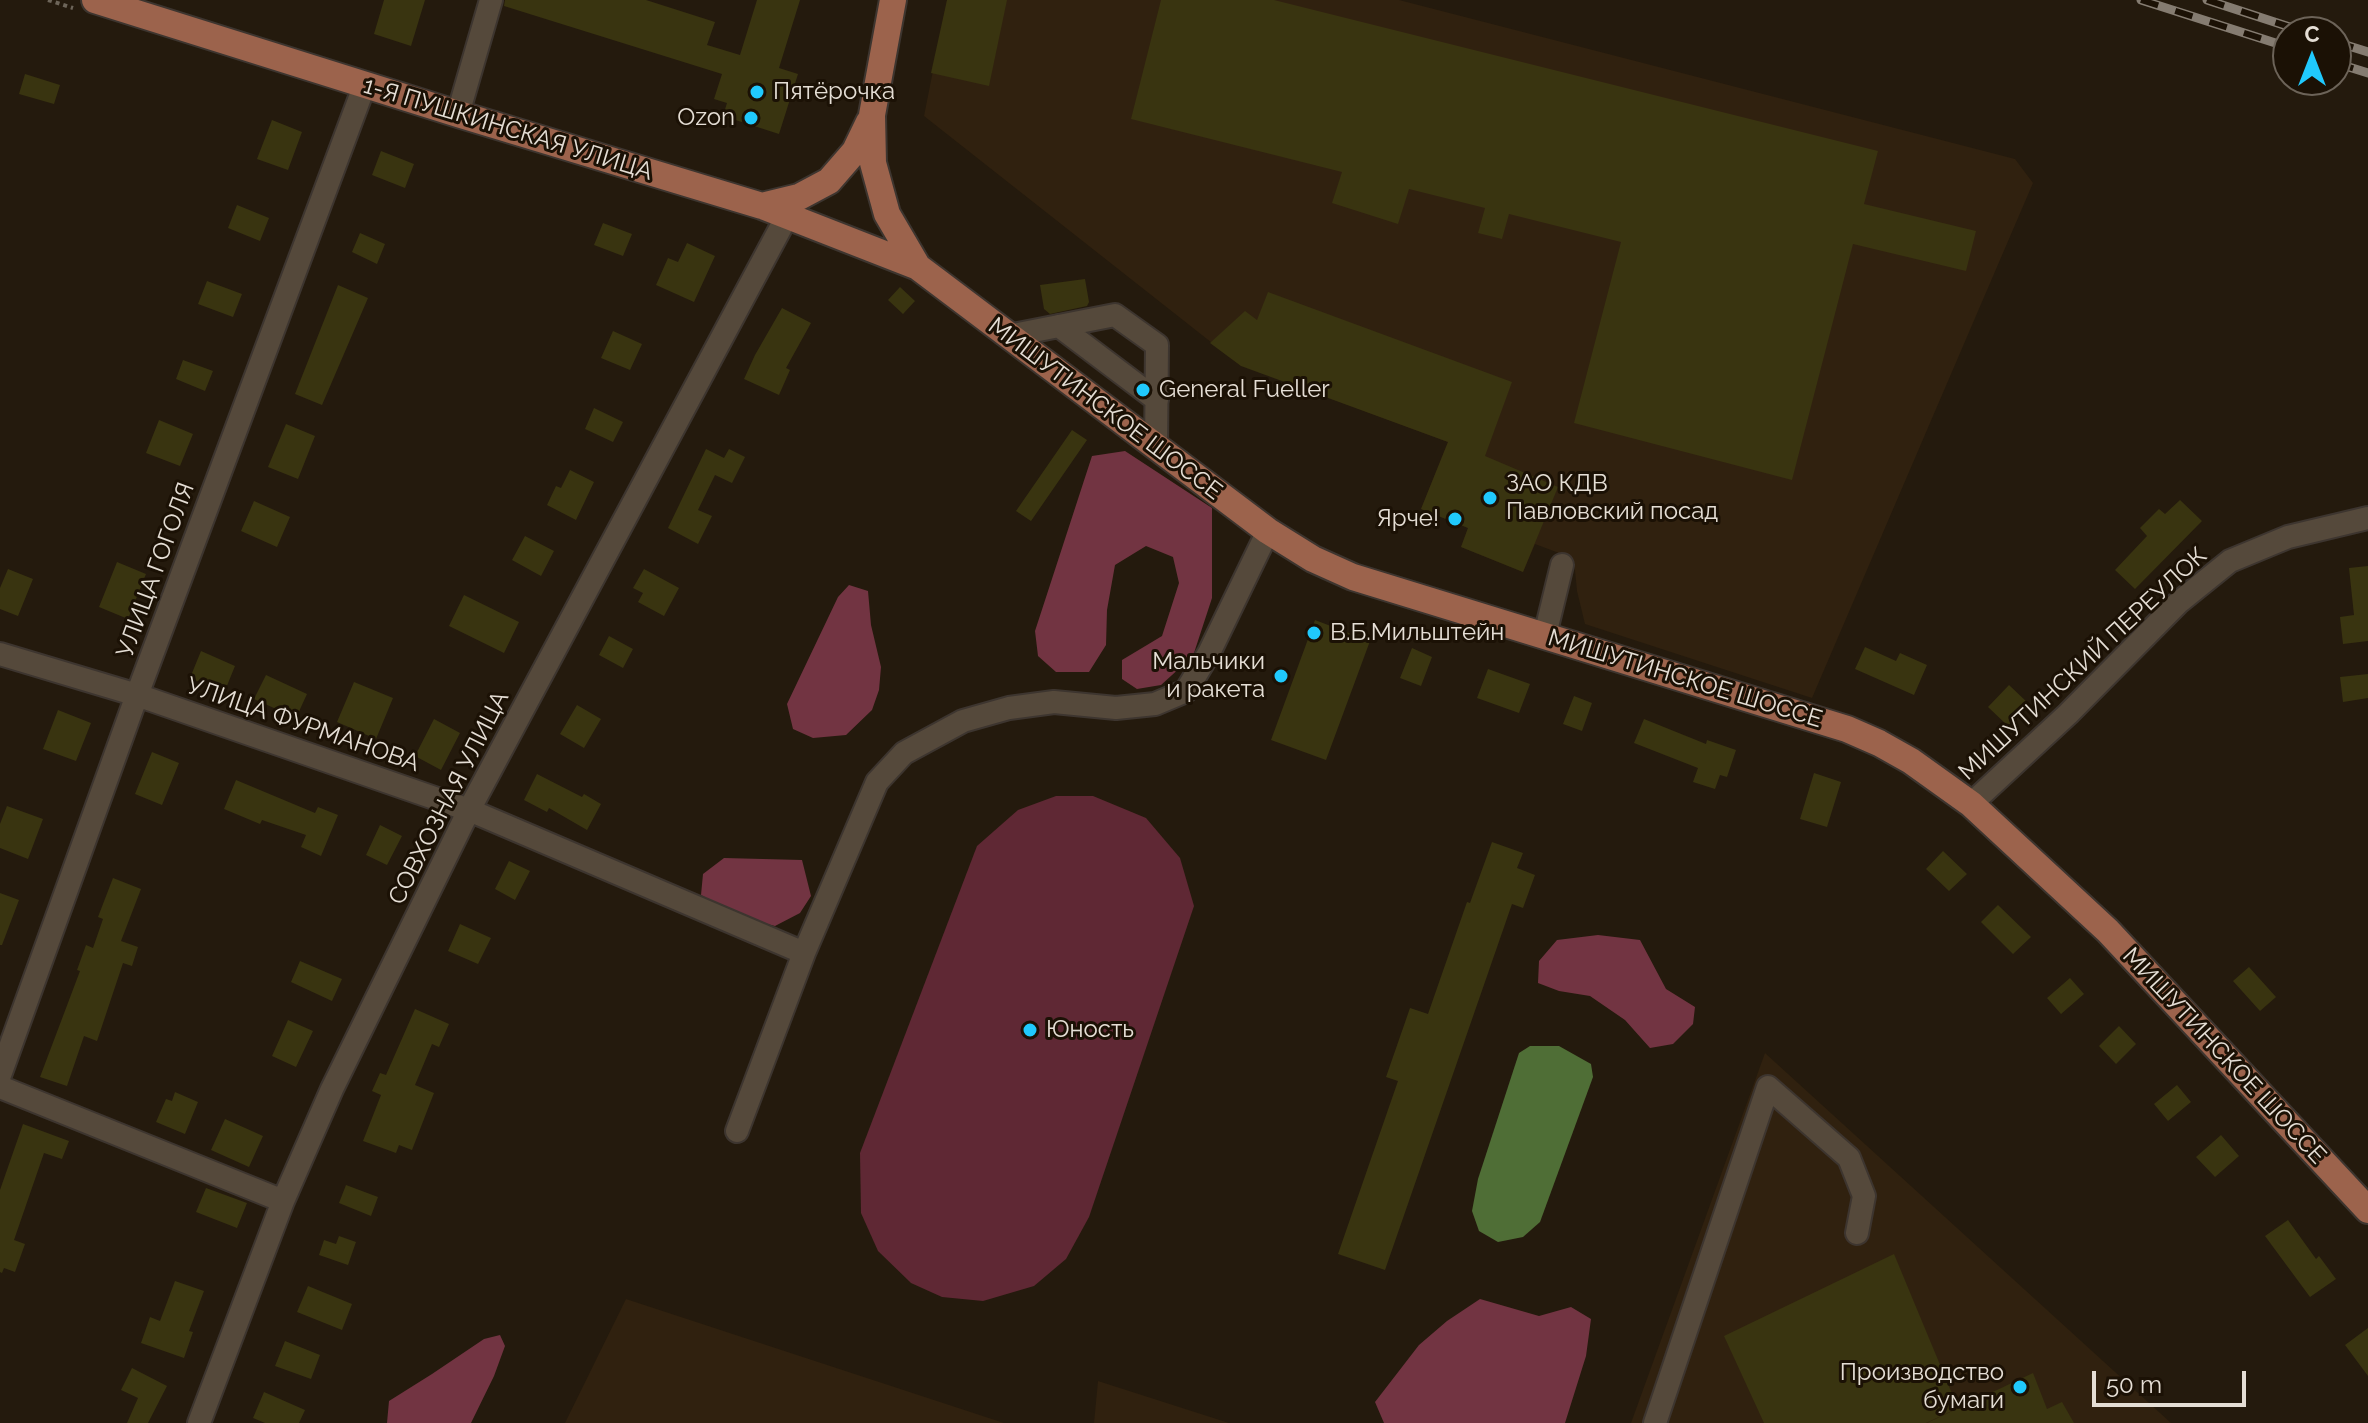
<!DOCTYPE html>
<html>
<head>
<meta charset="utf-8">
<style>
	body { margin:0 }
	#map { position:relative; width:2368px; height:1423px; overflow:hidden; background:#241a0d; font-family:Raleway,sans-serif }
	canvas { display:block }
	.north { position:absolute; left:2272px; top:16px; width:80px; height:80px; box-sizing:border-box; background:#1b1105; border:2px solid #6c6358; border-radius:50%; rotate:0deg; font-size:22px; font-weight:700; line-height:32px; text-align:center; color:#e5ded5 }
	.north::after { content:''; display:block; margin:auto; width:28px; height:36px; background:#20c9fd; clip-path:polygon(50% 0,100% 100%,50% 72%,0 100%) }
	.scale { position:absolute; left:2092px; top:1371px; width:154px; height:36px; box-sizing:border-box; border:4px solid #e5ded5; border-top:0; padding-left:10px; font-size:24px; line-height:28px; white-space:nowrap; color:#e5ded5; -webkit-text-stroke:6px #1b1105; paint-order:stroke }
</style>
</head>
<body>
<div id="map">
<canvas width="2368" height="1423"></canvas>
<div class="north">С</div>
<div class="scale">50 m</div>
</div>
<script>
const ctx = document.querySelector('canvas').getContext('2d');
ctx.lineJoin = 'round';
function fillPath(path, color) { ctx.fillStyle = color; ctx.fill(path, 'evenodd'); }
const poly = rows => new Path2D(rows.map(r => 'M' + r).join(''));
function strokePath(path, color, width, dash) { ctx.strokeStyle = color; ctx.lineWidth = width; ctx.lineCap = dash ? 'butt' : 'round'; ctx.setLineDash(dash || []); ctx.stroke(path); }
function write(font, color, halo, rows, align = 'center') {
  ctx.font = font + ' Raleway,sans-serif'; ctx.lineWidth = 6; ctx.setLineDash([]); ctx.textBaseline = 'middle'; ctx.strokeStyle = halo; ctx.fillStyle = color; for (const [text, x, y, turn = 0] of rows) {
    ctx.save(); ctx.translate(x, y); ctx.rotate((+turn || 0) * Math.PI / 180); ctx.textAlign = isNaN(turn) ? turn : align; if (halo) ctx.strokeText(text, 0, 0); ctx.fillText(text, 0, 0); ctx.restore();
  }
}
fillPath(poly([
	[947,0,1399,0,2015,159,2033,183,1812,698,1585,624,1577,591,1574,560,1559,553,1535,544,1523,572,1461,547,1468,528,1421,509,1448,442,1240,365,924,116],
	[1765,1053,2171,1423,1631,1423],
	[626,1299,1004,1423,565,1423],
	[1098,1381,1229,1423,1094,1423]
]), '#30210f');
fillPath(poly([
	[1056,796,1093,796,1146,818,1180,858,1194,906,1089,1217,1066,1259,1034,1286,983,1301,942,1297,911,1283,878,1251,861,1213,860,1153,977,846,1018,810]
]), '#5f2834');
fillPath(poly([
	[1125,451,1212,508,1212,598,1193,656,1161,685,1137,689,1122,679,1122,660,1162,636,1179,583,1173,557,1146,546,1115,565,1107,610,1106,645,1089,672,1056,672,1038,656,1035,631,1092,456],
	[849,585,868,591,871,625,881,667,879,690,872,710,846,735,813,738,793,729,787,704,838,597],
	[724,858,802,860,811,896,800,913,775,926,739,917,701,895,703,874],
	[1598,935,1640,940,1666,989,1695,1007,1693,1024,1673,1044,1650,1048,1625,1020,1590,996,1559,991,1538,983,1539,961,1557,940],
	[1480,1299,1539,1316,1571,1307,1591,1319,1586,1356,1565,1423,1384,1423,1375,1402,1419,1345,1447,1321],
	[500,1335,505,1346,494,1376,471,1423,387,1423,389,1401,432,1374,484,1339]
]), '#723442');
fillPath(poly([
	[1530,1046,1559,1046,1591,1064,1593,1077,1540,1222,1523,1237,1498,1242,1479,1231,1472,1211,1478,1179,1519,1053]
]), '#4f6e36');
fillPath(poly([
	[384,0,425,0,411,46,374,34],
	[505,0,646,0,715,22,707,45,740,55,757,0,800,0,779,68,798,74,779,134,723,116,727,103,714,99,722,74,504,6],
	[947,0,1007,0,989,86,931,73],
	[1161,0,1274,0,1878,151,1864,204,1976,231,1966,271,1853,244,1792,480,1574,423,1621,242,1509,214,1502,239,1478,233,1485,208,1409,189,1398,224,1332,203,1342,172,1131,119],
	[25,74,60,85,54,104,19,94],
	[272,120,302,132,288,170,257,159],
	[381,151,414,164,405,188,372,175],
	[237,205,269,218,260,241,228,228],
	[603,223,632,234,623,256,594,245],
	[360,233,385,244,377,264,352,252],
	[687,243,715,256,694,302,656,285,668,258,678,262],
	[1085,279,1089,302,1087,306,1050,314,1044,309,1040,285],
	[207,281,242,294,233,317,198,304],
	[338,285,368,298,322,405,295,394],
	[900,287,915,301,903,314,888,300],
	[1268,292,1512,382,1485,456,1558,487,1523,572,1461,547,1468,528,1421,509,1448,442,1241,366,1210,343,1245,311,1257,320],
	[782,308,811,323,786,368,790,370,779,395,744,379,755,355],
	[613,331,642,344,630,370,601,358],
	[183,360,213,371,205,391,176,379],
	[594,408,623,422,613,442,585,429],
	[159,420,193,434,180,466,146,453],
	[286,424,315,436,298,479,268,467],
	[1072,430,1087,440,1031,521,1016,511],
	[706,449,724,458,729,449,745,457,732,483,715,475,698,510,712,516,698,544,668,528],
	[570,470,594,482,576,520,547,505,556,486,561,488],
	[2180,500,2202,521,2135,589,2115,570,2147,536,2140,528,2159,509,2165,514],
	[254,501,290,517,277,547,241,531],
	[525,536,554,551,541,576,512,560],
	[117,562,146,574,128,619,99,607],
	[2368,566,2368,641,2343,644,2340,617,2354,615,2349,568],
	[8,569,33,579,18,616,0,609,0,588],
	[644,569,679,588,664,616,638,602,643,593,633,588],
	[464,595,519,622,504,653,449,626],
	[1315,620,1370,641,1326,760,1271,740],
	[609,636,633,649,623,668,599,655],
	[1865,647,1896,661,1900,653,1927,665,1914,695,1855,669],
	[1412,648,1432,657,1421,686,1400,678],
	[201,651,235,666,224,693,190,678],
	[1488,669,1530,684,1519,713,1477,698],
	[2368,674,2368,698,2343,702,2340,677],
	[266,675,307,694,296,718,254,699],
	[354,682,393,698,376,739,337,722],
	[2009,685,2029,704,2008,726,1988,707],
	[1574,696,1592,703,1582,731,1563,724],
	[577,705,601,719,584,748,560,734],
	[58,710,91,723,76,761,43,749],
	[434,719,460,733,441,770,415,756],
	[1644,719,1706,744,1707,740,1736,750,1727,777,1720,775,1715,789,1693,782,1698,768,1634,743],
	[152,752,179,763,162,805,135,794],
	[1814,773,1841,782,1827,827,1800,819],
	[537,774,582,797,584,794,601,804,587,830,549,808,547,812,524,800],
	[236,780,315,813,318,807,338,815,321,856,301,847,306,835,262,820,260,824,224,809],
	[7,806,43,819,28,859,0,848,0,824],
	[380,825,402,836,387,865,366,855],
	[1492,842,1523,853,1517,868,1535,875,1523,908,1512,904,1385,1270,1338,1254,1398,1081,1386,1077,1410,1008,1428,1014,1467,902,1470,903],
	[1943,851,1967,874,1949,891,1926,869],
	[509,861,530,871,515,900,495,889],
	[113,878,141,889,121,941,138,947,132,966,123,963,97,1041,84,1036,67,1086,40,1077,80,971,77,970,86,945,93,948,103,919,98,917],
	[0,893,19,900,2,945,0,945],
	[1998,905,2031,937,2013,954,1981,922],
	[460,924,491,938,478,964,448,951],
	[300,961,342,979,332,1001,291,982],
	[2249,967,2276,997,2260,1011,2233,981],
	[2070,978,2084,994,2061,1014,2047,998],
	[415,1009,449,1024,439,1047,432,1044,415,1085,434,1093,412,1150,399,1145,396,1153,363,1141,381,1095,372,1091,380,1073,386,1075],
	[288,1020,313,1031,296,1067,272,1056],
	[2119,1026,2136,1044,2116,1064,2099,1046],
	[2177,1085,2191,1102,2168,1121,2154,1104],
	[175,1092,198,1102,185,1134,156,1122,166,1099,172,1101],
	[225,1119,263,1136,249,1167,211,1150],
	[23,1124,69,1141,62,1159,44,1153,14,1240,25,1244,15,1272,4,1268,2,1273,0,1272,0,1190],
	[2221,1135,2239,1156,2215,1177,2196,1157],
	[346,1185,378,1197,371,1216,339,1203],
	[206,1188,247,1203,237,1228,196,1212],
	[2288,1220,2316,1259,2319,1256,2336,1279,2310,1297,2265,1236],
	[339,1236,356,1242,348,1265,319,1255,324,1240,336,1244],
	[1894,1254,1958,1408,1926,1423,1764,1423,1724,1336],
	[175,1281,204,1291,189,1331,193,1332,184,1358,141,1343,150,1317,160,1321],
	[308,1286,352,1304,342,1330,297,1312],
	[2368,1328,2368,1376,2345,1345],
	[285,1341,320,1355,311,1379,275,1366],
	[132,1368,167,1386,148,1423,127,1423,138,1398,121,1390],
	[2033,1373,2047,1409,2062,1402,2074,1423,1927,1423],
	[264,1392,305,1410,299,1423,265,1423,253,1418]
]), '#393410');
const minor = poly([
	[458,114,491,0],
	[1059,326,1157,400],
	[1008,336,1115,315,1157,345,1156,448],
	[1545,635,1562,565],
	[0,654,137,695,469,810,804,953],
	[1971,804,2068,714,2178,603,2230,561,2288,537,2368,518],
	[0,1075,137,695,365,84],
	[0,1087,283,1201],
	[737,1131,804,953,877,782,904,753,963,721,1009,708,1054,702,1116,708,1155,704,1186,691,1209,653,1268,531],
	[199,1423,283,1201,332,1089,469,810,787,216],
	[1655,1423,1768,1087,1849,1158,1864,1196,1857,1233]
]);
const major = poly([
	[95,0,458,114,762,206,918,267,1268,531,1313,559,1353,577,1847,729,1879,743,1911,761,1971,804,2108,931,2368,1210],
	[893,0,872,115,873,163,887,214,918,267],
	[762,206,799,197,829,181,855,151,869,122]
]);
strokePath(minor, '#3d352f', 26);
strokePath(major, '#3d352f', 30);
strokePath(poly([
	[48,0,73,8]
]), '#6d6559', 4, [4, 4]);
strokePath(minor, '#55493b', 22);
strokePath(major, '#9c634c', 26);
const rail = poly([
	[2141,0,2288,47],
	[2207,0,2305,32],
	[2336,42,2368,52],
	[2336,63,2368,73]
]);
strokePath(rail, '#857c71', 9);
strokePath(rail, '#1b1105', 6, [18]);
for (const [x, y, r, color] of [
	[757,92,8,"#20c9fd"],
	[751,118,8,"#20c9fd"],
	[1143,390,8,"#20c9fd"],
	[1490,498,8,"#20c9fd"],
	[1455,519,8,"#20c9fd"],
	[1314,633,8,"#20c9fd"],
	[1281,676,8,"#20c9fd"],
	[1030,1030,8,"#20c9fd"],
	[2020,1387,8,"#20c9fd"]
]) { const dot = new Path2D(); dot.arc(x, y, r, 0, 2 * Math.PI); ctx.fillStyle = color; ctx.fill(dot); strokePath(dot, '#1b1105', 3); }
write('24px', '#e5ded5', '#1b1105', [
	["Пятёрочка",773,92],
	["Ozon",735,118,"right"],
	["General Fueller",1159,390],
	["ЗАО КДВ",1506,484],
	["Павловский посад",1506,512],
	["Ярче!",1439,519,"right"],
	["В.Б.Мильштейн",1330,633],
	["Мальчики",1265,662,"right"],
	["и ракета",1265,690,"right"],
	["Юность",1046,1030],
	["Производство",2004,1373,"right"],
	["бумаги",2004,1401,"right"]
], 'left');
write('24px', '#e5ded5', '#1b1105', [
	["1-Я ПУШКИНСКАЯ УЛИЦА",508,129,17],
	["МИШУТИНСКОЕ ШОССЕ",1105,409,37],
	["УЛИЦА ГОГОЛЯ",156,570,-70],
	["МИШУТИНСКИЙ ПЕРЕУЛОК",2083,664,-43],
	["МИШУТИНСКОЕ ШОССЕ",1685,679,17],
	["УЛИЦА ФУРМАНОВА",303,725,19],
	["СОВХОЗНАЯ УЛИЦА",449,798,-63],
	["МИШУТИНСКОЕ ШОССЕ",2224,1056,47]
]);
</script>
</body>
</html>
